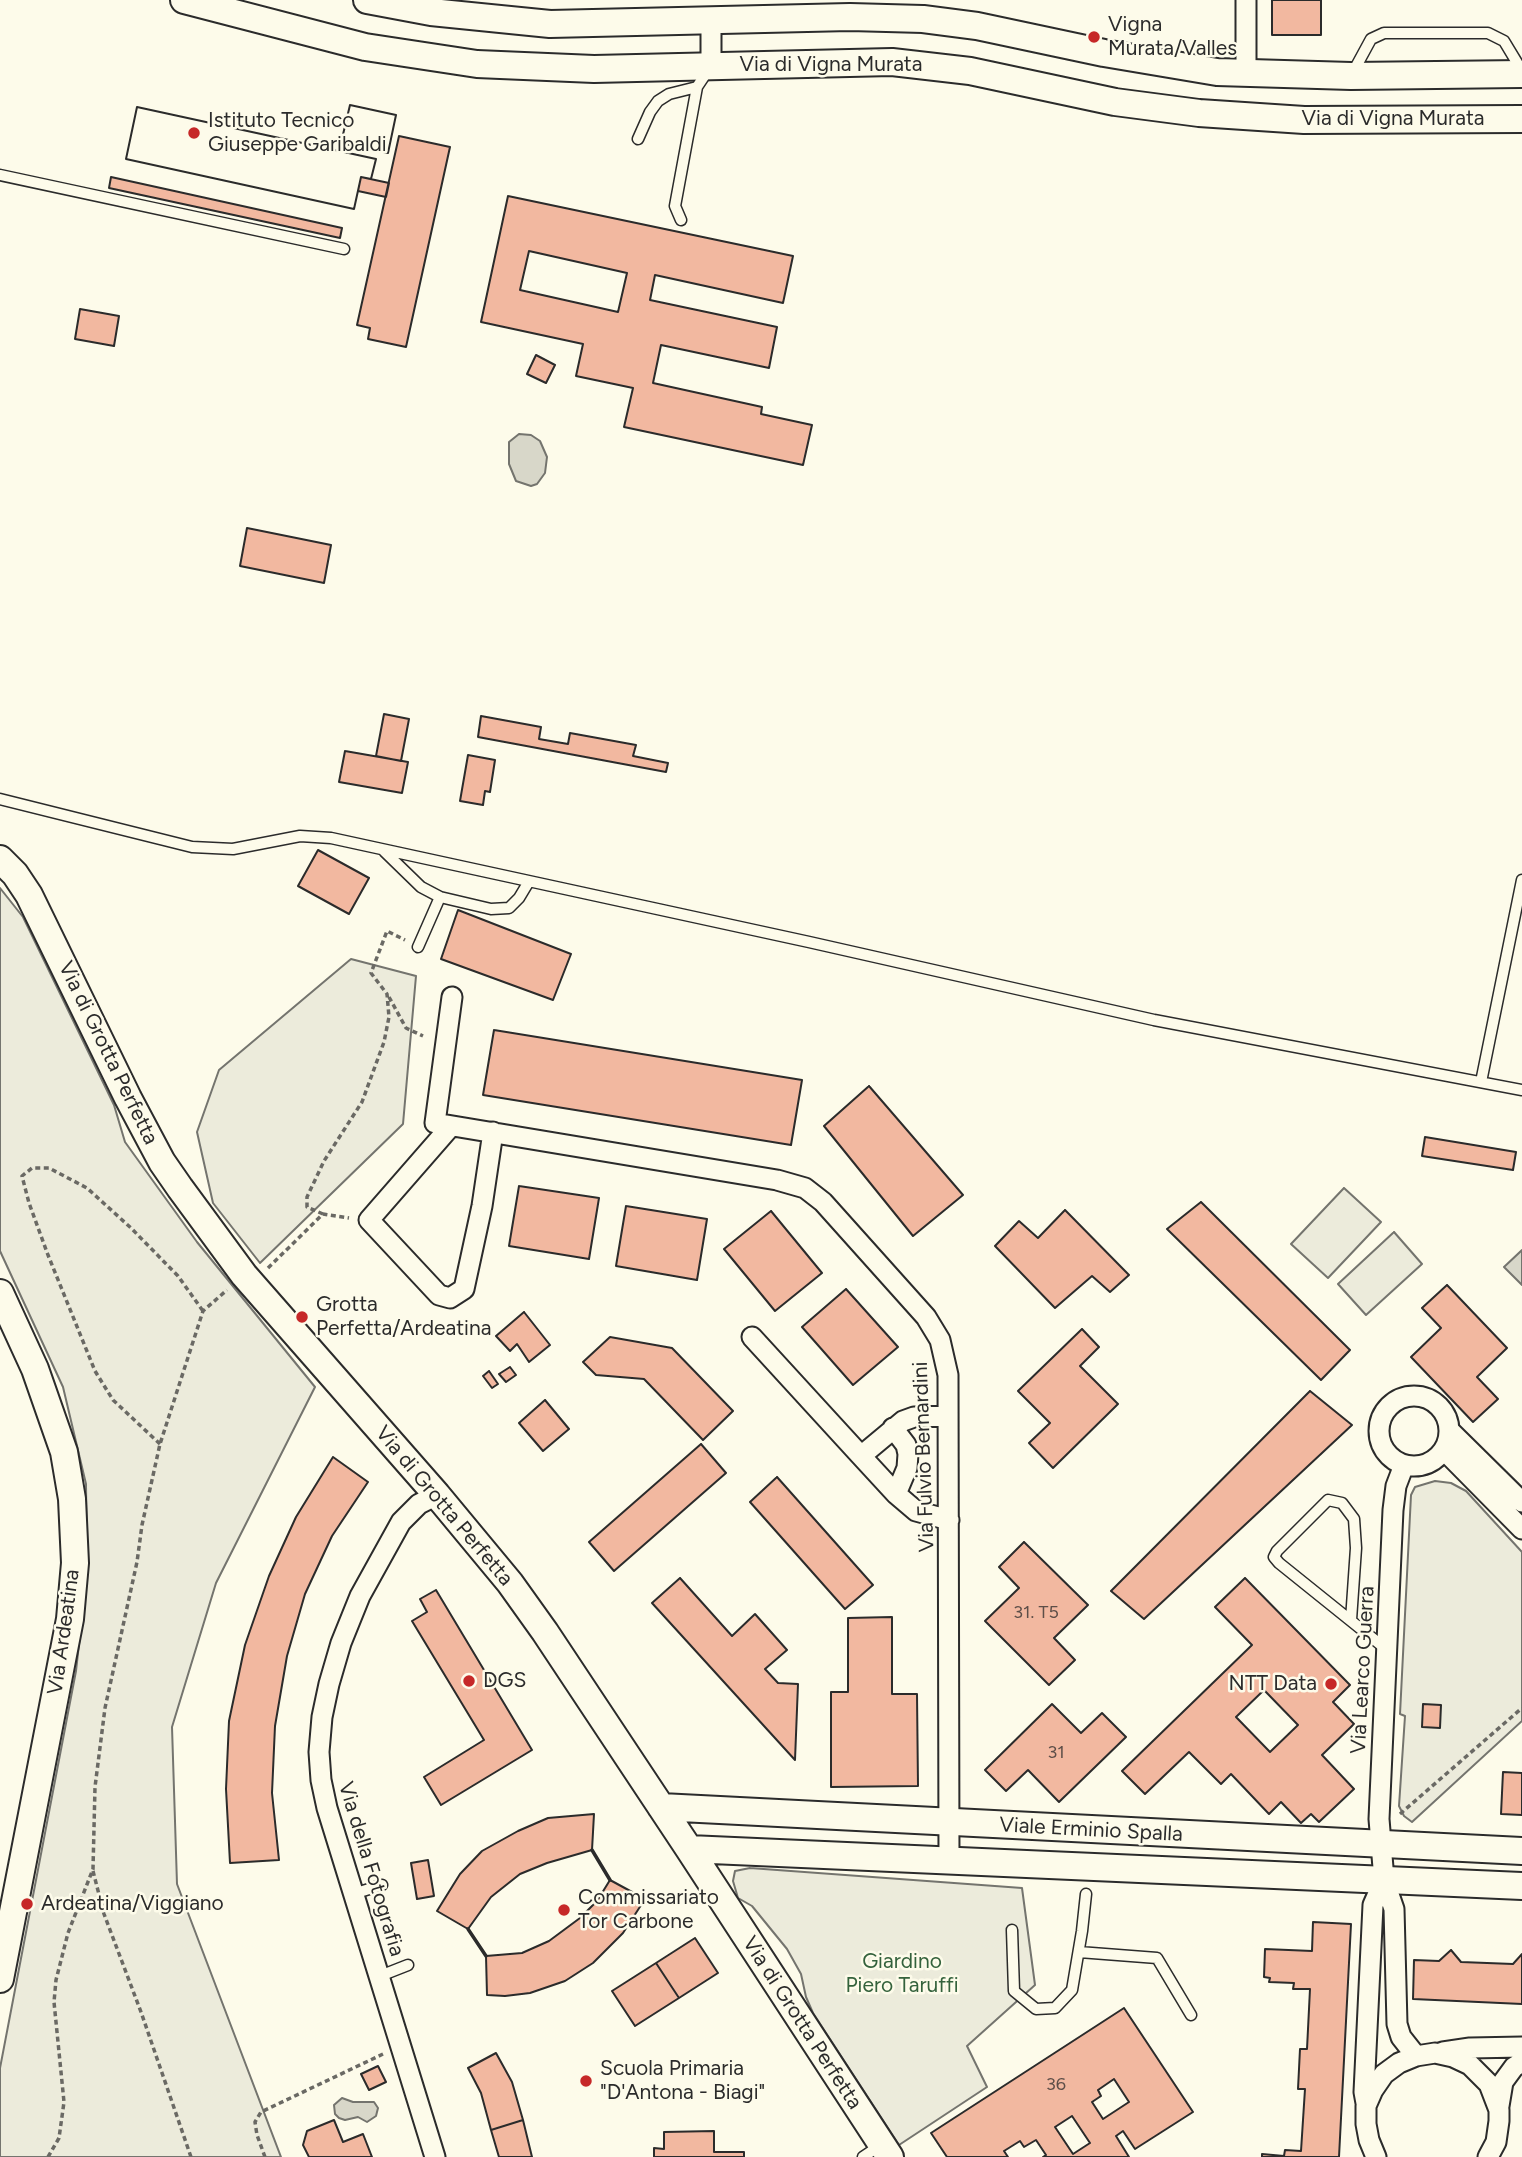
<!DOCTYPE html>
<html>
<head>
<meta charset="utf-8">
<style>
	body { margin:0 }
	canvas { display:block; background:#fdfbea }
</style>
</head>
<body>
<canvas width="1522" height="2157"></canvas>
<script>
const ctx = document.querySelector('canvas').getContext('2d');
ctx.lineJoin = 'round';
function fillPath(path, color) { ctx.fillStyle = color; ctx.fill(path, 'evenodd'); }
const poly = rows => new Path2D(rows.map(r => 'M' + r).join(''));
function strokePath(path, color, width, dash) { ctx.strokeStyle = color; ctx.lineWidth = width; ctx.lineCap = dash ? 'butt' : 'round'; ctx.setLineDash(dash || []); ctx.stroke(path); }
function write(font, color, halo, rows, align = 'center') {
  ctx.font = font + ' Figtree,sans-serif'; ctx.lineWidth = 5; ctx.setLineDash([]); ctx.textBaseline = 'middle'; ctx.strokeStyle = halo; ctx.fillStyle = color; for (const [text, x, y, turn = 0] of rows) {
    ctx.save(); ctx.translate(x, y); ctx.rotate((+turn || 0) * Math.PI / 180); ctx.textAlign = isNaN(turn) ? turn : align; if (halo) ctx.strokeText(text, 0, 0); ctx.fillText(text, 0, 0); ctx.restore();
  }
}
const green = poly([
	[0,888,23,917,114,1105,125,1142,197,1242,315,1387,216,1583,172,1727,177,1884,281,2157,0,2157,0,2068,76,1671,87,1573,86,1484,63,1387,0,1251,0,888],
	[351,959,416,976,403,1124,260,1263,213,1203,197,1132,219,1070,351,959],
	[1344,1188,1381,1222,1328,1278,1291,1244,1344,1188],
	[1394,1232,1422,1264,1366,1315,1338,1284,1394,1232],
	[1435,1481,1451,1483,1466,1491,1522,1552,1522,1721,1412,1822,1404,1816,1399,1806,1405,1716,1400,1714,1411,1495,1415,1487,1435,1481],
	[750,1868,1022,1888,1035,1985,967,2046,987,2087,899,2145,813,2013,806,1997,801,1974,787,1949,752,1906,738,1898,733,1881,735,1871,750,1868]
]);
fillPath(green, '#ecebdb');
strokePath(green, '#74746e', 2);
const water = poly([
	[519,434,531,435,540,441,547,457,545,473,537,484,531,486,516,481,509,464,509,442,519,434],
	[1522,1250,1522,1285,1504,1267,1522,1250],
	[342,2098,353,2102,374,2102,378,2108,376,2116,367,2122,358,2117,345,2120,339,2118,335,2114,334,2105,342,2098]
]);
fillPath(water, '#d8d7c9');
strokePath(water, '#74746e', 2);
const building = poly([
	[1272,0,1321,0,1321,35,1272,35,1272,0],
	[350,105,396,115,388,153,341,143,350,105],
	[350,105,396,115,388,153,341,143,350,105],
	[137,107,376,159,371,179,361,177,354,209,126,159,137,107],
	[137,107,376,159,371,179,361,177,354,209,126,159,137,107],
	[399,136,450,147,406,347,368,339,370,328,357,325,399,136],
	[111,177,342,228,340,238,109,188,111,177],
	[361,177,389,183,386,197,358,191,361,177],
	[508,196,793,256,783,303,655,275,650,300,777,327,769,368,661,345,653,383,762,407,761,414,812,425,803,465,624,427,633,388,576,376,583,344,481,322,508,196],
	[529,251,627,273,618,312,520,290,529,251],
	[80,309,119,316,114,346,75,339,80,309],
	[536,355,555,365,546,383,527,374,536,355],
	[247,528,331,545,324,583,240,566,247,528],
	[384,714,409,719,401,761,376,756,384,714],
	[481,716,541,727,539,739,568,744,570,733,636,745,633,756,668,763,666,772,478,737,481,716],
	[345,751,408,762,402,793,339,782,345,751],
	[468,755,495,760,490,792,485,791,483,805,460,801,468,755],
	[318,850,369,878,349,914,298,886,318,850],
	[458,910,571,954,553,1000,441,959,458,910],
	[494,1030,802,1080,791,1145,483,1095,494,1030],
	[869,1086,963,1195,913,1236,824,1126,869,1086],
	[1425,1137,1516,1152,1513,1170,1422,1156,1425,1137],
	[519,1186,599,1198,589,1259,509,1246,519,1186],
	[1201,1202,1350,1350,1321,1380,1167,1229,1201,1202],
	[626,1206,707,1219,697,1280,616,1266,626,1206],
	[1065,1210,1129,1275,1110,1292,1092,1276,1055,1308,995,1246,1019,1221,1038,1238,1065,1210],
	[771,1211,822,1273,775,1311,724,1249,771,1211],
	[1447,1285,1507,1348,1477,1377,1498,1399,1473,1422,1411,1357,1441,1328,1422,1308,1447,1285],
	[846,1289,898,1347,853,1385,802,1327,846,1289],
	[524,1312,550,1345,529,1362,517,1344,510,1351,496,1336,524,1312],
	[1082,1329,1099,1347,1080,1366,1118,1404,1053,1468,1029,1443,1050,1423,1018,1391,1082,1329],
	[610,1337,672,1348,733,1411,703,1440,644,1379,596,1375,583,1362,610,1337],
	[510,1367,516,1375,506,1382,499,1374,510,1367],
	[489,1371,498,1384,492,1388,483,1376,489,1371],
	[1310,1391,1352,1425,1144,1619,1111,1591,1310,1391],
	[545,1400,569,1429,543,1451,519,1423,545,1400],
	[701,1444,726,1473,614,1571,589,1542,701,1444],
	[333,1457,368,1482,332,1536,305,1594,287,1656,275,1726,272,1793,279,1860,230,1863,226,1789,229,1721,245,1645,269,1576,296,1517,333,1457],
	[777,1477,873,1585,845,1609,750,1502,777,1477],
	[1024,1542,1088,1605,1054,1638,1075,1660,1049,1685,985,1621,1019,1588,999,1567,1024,1542],
	[680,1578,732,1636,755,1614,787,1650,765,1669,778,1683,798,1684,795,1760,652,1603,680,1578],
	[1245,1578,1350,1685,1333,1702,1354,1724,1322,1755,1354,1789,1319,1822,1311,1814,1301,1823,1281,1802,1269,1814,1231,1774,1221,1784,1189,1752,1145,1794,1122,1771,1252,1645,1215,1607,1245,1578],
	[1264,1690,1298,1725,1270,1752,1236,1717,1264,1690],
	[436,1590,532,1750,441,1805,424,1777,484,1740,412,1621,427,1612,420,1599,436,1590],
	[892,1617,892,1694,917,1694,918,1786,831,1787,831,1692,848,1692,848,1618,892,1617],
	[1052,1704,1081,1733,1102,1713,1126,1737,1059,1802,1028,1770,1006,1791,985,1770,1052,1704],
	[1423,1704,1441,1705,1440,1728,1422,1727,1423,1704],
	[1503,1772,1522,1773,1522,1815,1501,1814,1503,1772],
	[594,1814,592,1850,547,1863,520,1874,491,1897,468,1929,437,1911,460,1874,482,1851,518,1831,548,1818,594,1814],
	[428,1860,434,1896,417,1899,411,1863,428,1860],
	[610,1880,645,1899,623,1933,593,1963,565,1981,530,1993,505,1996,487,1995,486,1956,522,1953,549,1941,580,1918,597,1901,610,1880],
	[1313,1922,1351,1924,1339,2157,1262,2157,1262,2154,1284,2156,1285,2150,1301,2151,1305,2089,1298,2089,1300,2049,1307,2049,1310,1989,1293,1989,1294,1983,1269,1982,1270,1978,1264,1977,1265,1949,1312,1951,1313,1922],
	[695,1938,718,1973,679,1998,656,1963,695,1938],
	[1451,1950,1461,1962,1513,1964,1522,1954,1522,2004,1413,1999,1414,1960,1439,1961,1451,1950],
	[656,1963,679,1998,635,2026,612,1991,656,1963],
	[1124,2008,1193,2112,1135,2149,1123,2131,1116,2136,1129,2157,1043,2157,1046,2155,1036,2140,1024,2147,1020,2141,1004,2151,1008,2157,947,2157,931,2133,1124,2008],
	[1114,2079,1129,2102,1103,2119,1092,2102,1101,2096,1098,2090,1114,2079],
	[1072,2116,1090,2143,1073,2154,1055,2127,1072,2116],
	[496,2053,512,2082,523,2120,491,2130,481,2093,468,2068,496,2053],
	[378,2066,386,2082,369,2090,361,2074,378,2066],
	[334,2120,343,2142,363,2134,372,2157,309,2157,303,2145,307,2131,334,2120],
	[523,2120,532,2157,499,2157,491,2130,523,2120],
	[714,2131,714,2152,744,2152,744,2157,654,2157,654,2148,664,2149,664,2132,714,2131]
]);
fillPath(building, '#f2b8a0');
strokePath(building, '#2b2b2b', 2);
const lane = poly([
	[1352,74,1371,39,1384,33,1488,33,1504,41,1522,71],
	[638,139,650,112,658,101,669,94,697,87],
	[0,175,344,249],
	[681,220,675,206,697,87,709,69],
	[0,799,192,847,233,849,300,836,331,838,809,942,1154,1020,1522,1090],
	[384,851,421,887,440,897],
	[418,947,440,897,491,909,509,908,519,898,528,883],
	[1481,1082,1522,880],
	[1351,1620,1356,1548,1354,1519,1342,1503,1328,1500,1277,1551,1274,1557,1279,1563,1386,1649],
	[353,1894,382,1885],
	[1012,1930,1014,1991,1036,2009,1055,2008,1072,1990,1082,1931,1086,1894],
	[1079,1952,1157,1958,1191,2015],
	[380,1976,408,1965],
	[863,2157,881,2145]
]);
const street = poly([
	[1246,0,1246,73],
	[711,21,711,66],
	[452,997,435,1123,777,1180,805,1188,823,1202,926,1317,940,1340,948,1375,949,1861],
	[451,1126,369,1220,439,1295,450,1298,464,1289,482,1206,493,1132],
	[752,1337,861,1456],
	'1379 1431a35 35 0 1 1 70 0a35 35 0 1 1-70 0Z',
	[948,1416,914,1417,903,1421,861,1456,896,1494,916,1511,949,1520],
	[893,1428,906,1445,908,1454,907,1468,896,1494],
	[1449,1430,1522,1502],
	[1444,1450,1522,1529],
	[1404,1465,1396,1486,1393,1510,1379,1819,1384,1880,1394,1909,1397,2024,1401,2037,1416,2056],
	[1443,2052,1470,2048,1522,2047],
	[1366,2103,1364,2092,1373,1905,1384,1880],
	[1499,2106,1503,2082,1514,2067,1522,2062],
	[435,2157,327,1808,321,1780,319,1752,322,1717,329,1684,341,1643,360,1596,401,1522,419,1504,437,1495],
	[1376,2157,1369,2140,1366,2124,1366,2106,1373,2090,1384,2074,1399,2063,1416,2056,1435,2053,1453,2057,1470,2065,1489,2084,1499,2110,1499,2121,1496,2142,1488,2157]
]);
const secondary = poly([
	[184,0,365,47,477,64,594,69,892,62,970,71,1115,102,1199,113,1304,120,1522,119],
	[367,0,431,12,550,24,850,17,923,19,977,26,1104,53,1217,72,1351,76,1522,74],
	[0,859,15,874,29,895,128,1098,162,1162,180,1188,244,1275,437,1495,510,1583,545,1632,689,1849,890,2157],
	[0,1293,35,1369,64,1452,72,1499,75,1563,70,1619,0,1979],
	[661,1807,1522,1851],
	[689,1849,1522,1886]
]);
strokePath(lane, '#2b2b2b', 13);
strokePath(street, '#2b2b2b', 23);
strokePath(secondary, '#2b2b2b', 30);
strokePath(poly([
	[389,997,406,1028,423,1036],
	[323,1214,307,1207,307,1197,324,1161,362,1102,384,1042,389,1017,387,994,371,973,387,931,405,940],
	[268,1268,323,1214,349,1218],
	[160,1444,113,1400,95,1371,48,1255,29,1203,22,1176,32,1168,49,1168,87,1188,131,1228,178,1276,203,1311],
	[1400,1814,1522,1708],
	[93,1871,104,1914,141,2012,191,2157],
	[48,2157,59,2138,64,2102,54,2002,56,1980,68,1933,93,1869,95,1787,105,1708,137,1562,142,1525,160,1444,203,1311,227,1290],
	[265,2157,257,2135,255,2122,261,2112,383,2054]
]), '#6a6964', 3.5, [5, 3.5]);
strokePath(lane, '#fdfbea', 10);
strokePath(street, '#fdfbea', 19);
strokePath(secondary, '#fdfbea', 26);
strokePath(poly([
	[592,1850,610,1880],
	[468,1929,486,1956]
]), '#2b2b2b', 3.5);
for (const [x, y, r, color] of [
	[1094,37,7,"#c62828"],
	[194,133,7,"#c62828"],
	[302,1317,7,"#c62828"],
	[469,1681,7,"#c62828"],
	[1331,1684,7,"#c62828"],
	[27,1904,7,"#c62828"],
	[564,1910,7,"#c62828"],
	[586,2081,7,"#c62828"]
]) { const dot = new Path2D(); dot.arc(x, y, r, 0, 2 * Math.PI); ctx.fillStyle = color; ctx.fill(dot); strokePath(dot, '#fdfbea', 2.5); }
write('18px', '#5d4e48', null, [
	["31. T5",1036,1613],
	["31",1056,1753],
	["36",1056,2085]
]);
write('21px', '#2b2b2b', '#fdfbea', [
	["Vigna",1108,25],
	["Murata/Valles",1108,49],
	["Istituto Tecnico",208,121],
	["Giuseppe Garibaldi",208,145],
	["Grotta",316,1305],
	["Perfetta/Ardeatina",316,1329],
	["DGS",483,1681],
	["NTT Data",1317,1684,"right"],
	["Commissariato",578,1898],
	["Tor Carbone",578,1922],
	["Ardeatina/Viggiano",41,1904],
	["Scuola Primaria",600,2069],
	["\"D'Antona - Biagi\"",600,2093]
], 'left');
write('21px', '#2b2b2b', '#fdfbea', [
	["Via di Vigna Murata",831,65],
	["Via di Vigna Murata",1393,119],
	["Via di Grotta Perfetta",108,1053,64],
	["Via Fulvio Bernardini",924,1457,-92],
	["Via di Grotta Perfetta",444,1506,50],
	["Via Ardeatina",64,1632,-82],
	["Via Learco Guerra",1363,1670,-87],
	["Viale Erminio Spalla",1091,1830,3],
	["Via della Fotografia",371,1869,73],
	["Via di Grotta Perfetta",802,2023,57]
]);
write('21px', '#34623c', '#fdfbea', [
	["Giardino",902,1962],
	["Piero Taruffi",902,1986]
]);
</script>
</body>
</html>
